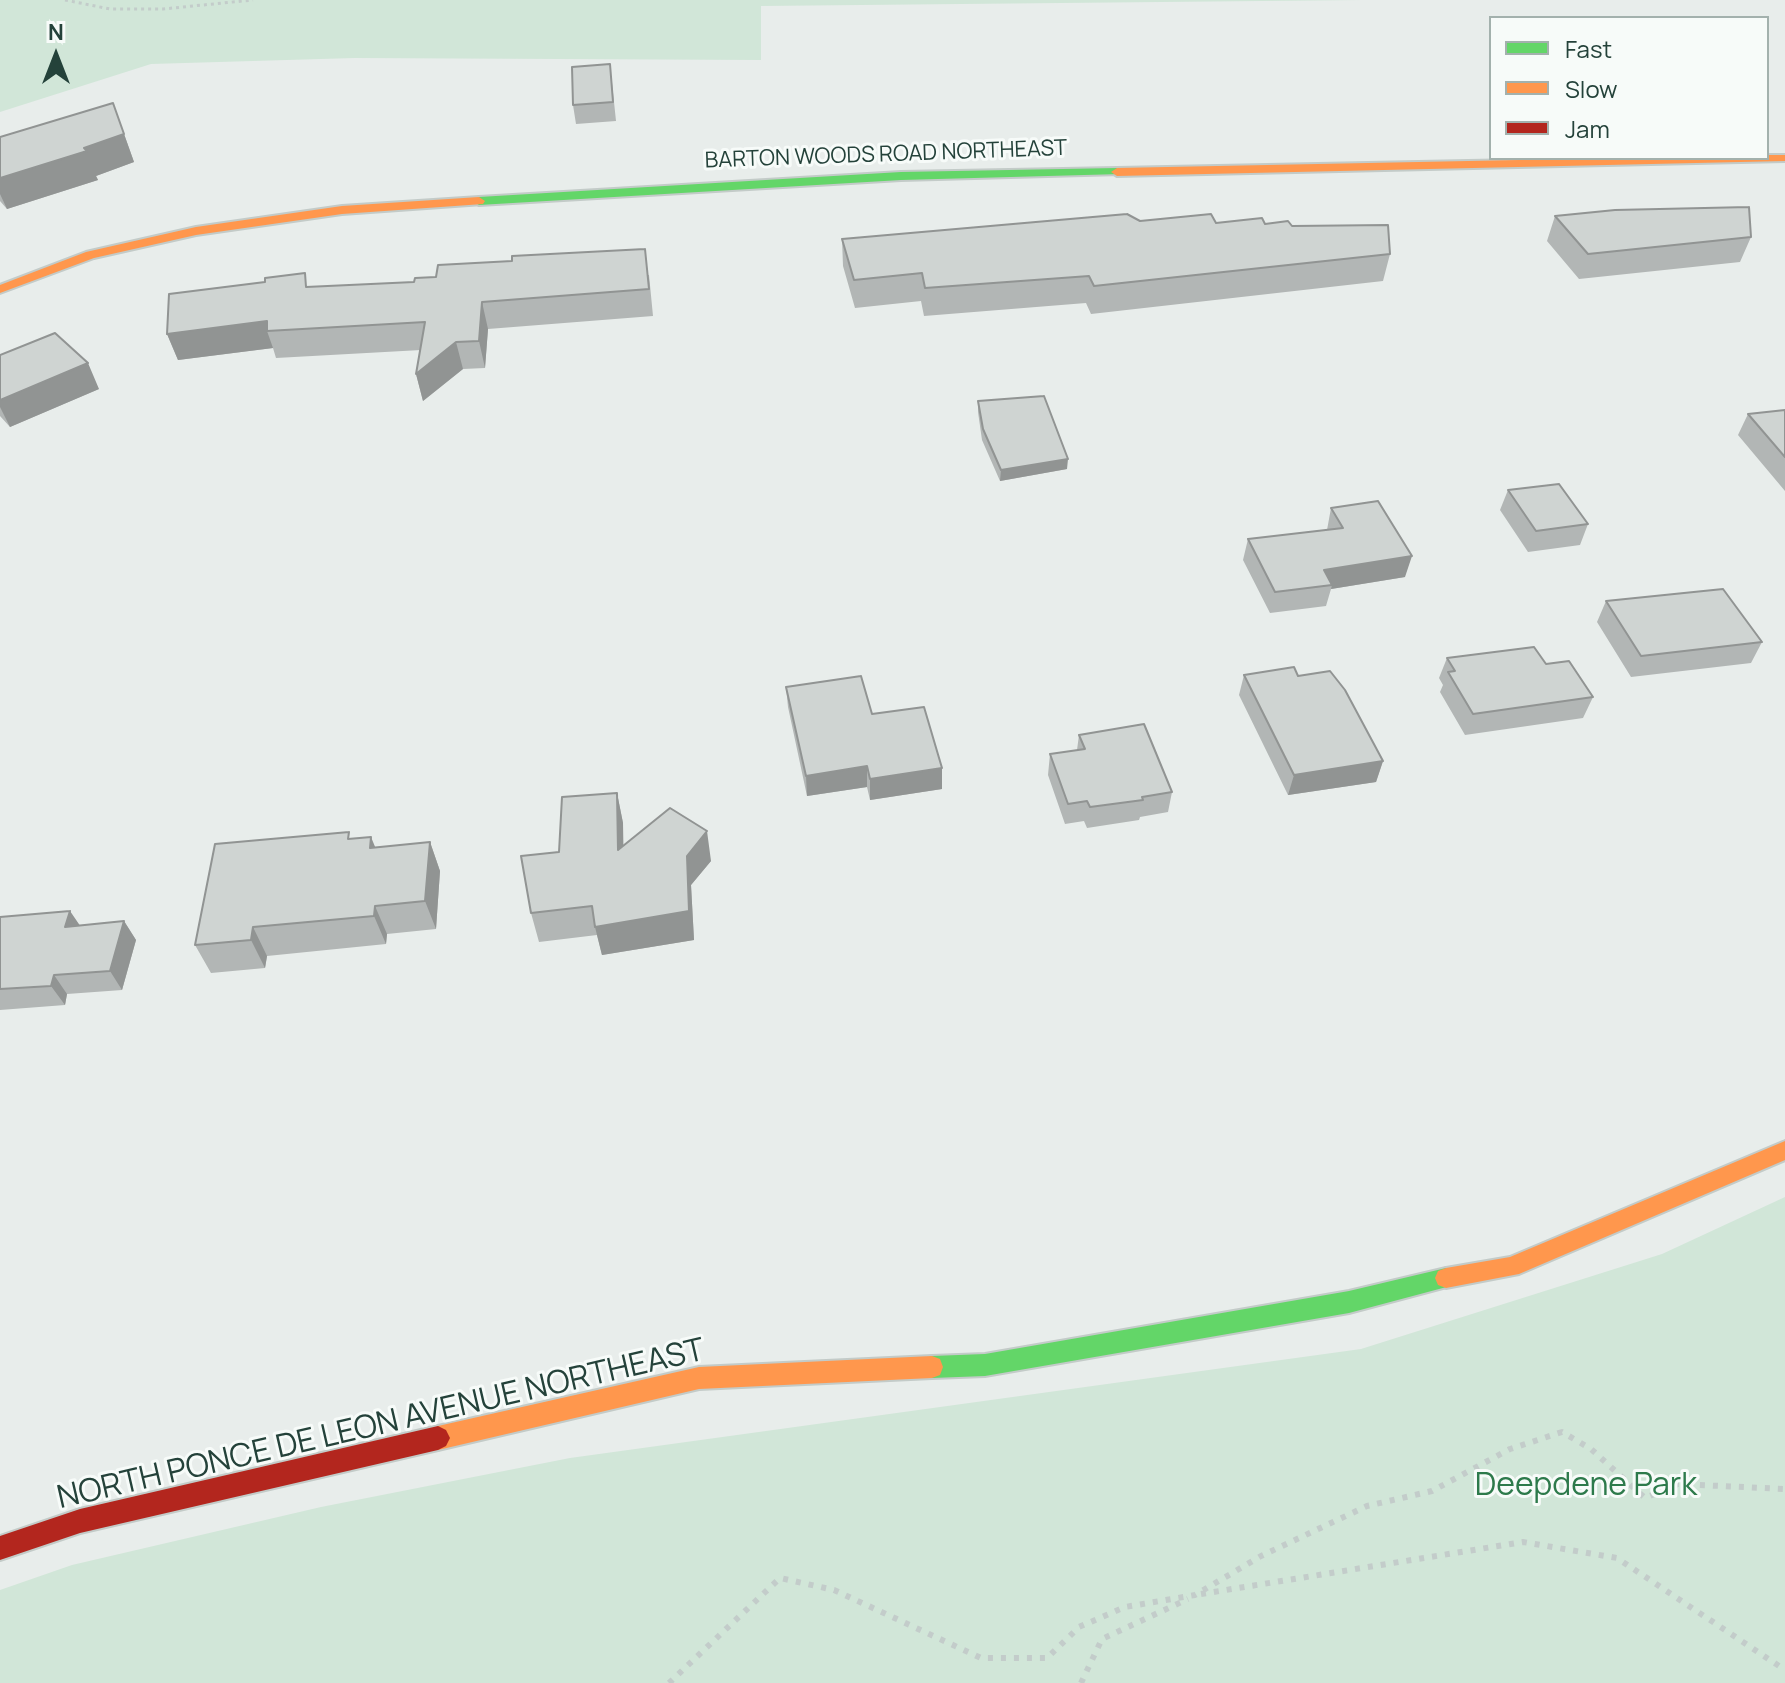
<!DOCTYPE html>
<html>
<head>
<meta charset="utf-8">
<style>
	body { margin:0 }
	#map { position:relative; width:1785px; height:1683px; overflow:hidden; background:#e8edeb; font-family:Manrope,sans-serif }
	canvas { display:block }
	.legend { position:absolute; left:1489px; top:16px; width:280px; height:144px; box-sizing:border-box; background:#f7fbf9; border:2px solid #a3b1ad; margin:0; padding:10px 14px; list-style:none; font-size:24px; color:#24423a }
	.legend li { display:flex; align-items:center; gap:16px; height:40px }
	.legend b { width:40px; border:2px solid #a3b1ad }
	.north { position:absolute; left:16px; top:16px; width:80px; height:80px; -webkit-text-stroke:6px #f7fbf9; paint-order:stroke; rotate:0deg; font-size:22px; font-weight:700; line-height:32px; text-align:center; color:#24423a }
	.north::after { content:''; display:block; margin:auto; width:28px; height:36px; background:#24423a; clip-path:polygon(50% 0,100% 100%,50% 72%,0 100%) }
</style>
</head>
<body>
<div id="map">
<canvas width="1785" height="1683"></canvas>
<ul class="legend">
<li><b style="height:10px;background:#63d668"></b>Fast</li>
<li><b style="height:10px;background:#ff974d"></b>Slow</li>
<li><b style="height:10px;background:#b3261e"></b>Jam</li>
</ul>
<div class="north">N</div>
</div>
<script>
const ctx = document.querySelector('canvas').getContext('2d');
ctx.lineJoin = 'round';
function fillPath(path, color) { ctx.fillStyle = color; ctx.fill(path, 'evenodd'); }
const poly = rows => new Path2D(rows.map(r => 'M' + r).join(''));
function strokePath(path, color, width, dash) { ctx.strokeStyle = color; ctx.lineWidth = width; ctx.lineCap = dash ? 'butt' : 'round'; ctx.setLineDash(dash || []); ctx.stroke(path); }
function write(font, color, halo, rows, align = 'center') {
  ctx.font = font + ' Manrope,sans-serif'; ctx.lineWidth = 6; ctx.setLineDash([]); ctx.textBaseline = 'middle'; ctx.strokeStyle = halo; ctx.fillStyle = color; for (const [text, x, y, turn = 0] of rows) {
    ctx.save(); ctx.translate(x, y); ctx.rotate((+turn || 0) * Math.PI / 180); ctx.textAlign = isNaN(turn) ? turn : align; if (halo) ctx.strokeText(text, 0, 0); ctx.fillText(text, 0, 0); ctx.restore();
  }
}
fillPath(poly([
	[0,0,1362,0,761,6,761,60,355,58,151,64,0,112],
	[1785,1197,1785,1683,0,1683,0,1590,72,1565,321,1507,570,1458,1361,1349,1662,1254]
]), '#d1e6d8');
const fast = poly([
	[1117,168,1121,170,1121,174,901,180,479,205,473,201,479,197,901,172,1117,168],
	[1446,1268,1454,1271,1457,1278,1454,1285,1349,1313,985,1376,932,1378,924,1375,921,1367,924,1359,932,1356,985,1354,1349,1291,1446,1268]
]);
const slow = poly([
	[1767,155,1785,155,1785,161,1117,176,1111,172,1117,168,1619,158,1767,158,1767,155],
	[479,197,485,201,483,204,342,214,196,235,94,258,0,293,0,285,86,252,196,227,342,206,479,197],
	[1785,1141,1785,1160,1519,1274,1446,1288,1438,1285,1435,1278,1438,1271,1446,1268,1510,1257,1785,1141],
	[932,1356,940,1359,943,1367,940,1375,932,1378,699,1389,438,1450,430,1446,426,1438,430,1430,438,1426,699,1367,932,1356]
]);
const jam = poly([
	[438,1426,446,1430,450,1438,446,1446,438,1450,80,1533,0,1560,0,1536,80,1509,438,1426]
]);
strokePath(fast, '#c3cbc8', 4);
strokePath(slow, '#c3cbc8', 4);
strokePath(jam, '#c3cbc8', 4);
strokePath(poly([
	[65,0,110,9,163,9,253,0]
]), '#c3ccca', 3, [3, 4]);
strokePath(poly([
	[1201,1594,1523,1542,1617,1558,1785,1670],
	[669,1683,780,1578,834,1590,981,1658,1047,1658,1079,1627,1125,1607,1195,1595,1261,1556,1367,1506,1432,1491,1510,1449,1562,1432,1591,1449,1645,1498,1678,1484,1785,1489],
	[1081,1683,1102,1639,1188,1599]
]), '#c3ccca', 6, [5, 8]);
fillPath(fast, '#63d668');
fillPath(slow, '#ff974d');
fillPath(jam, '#b3261e');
fillPath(poly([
	[612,83,616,121,576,124,573,105],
	[113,103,134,162,96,176,98,180,7,209,0,201,0,137],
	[1555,216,1751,237,1740,262,1579,279,1547,241],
	[1140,221,1265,224,1292,226,1390,254,1383,281,1091,314,1086,303,924,316,921,301,855,308,843,266,842,239],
	[649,275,653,316,488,329,485,368,463,369,423,401,416,374,421,350,276,358,273,348,178,360,167,334,310,287],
	[0,355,99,389,10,427,0,416],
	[978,401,1067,469,1000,481,982,440,978,412],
	[1785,410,1785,491,1738,435,1748,414],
	[1508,490,1588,524,1580,545,1528,552,1500,510],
	[1331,508,1405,577,1331,589,1326,606,1270,613,1243,560,1248,539,1327,530],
	[1606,601,1762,642,1751,663,1631,677,1597,622],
	[1447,658,1546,664,1593,697,1583,718,1465,735,1440,692,1443,685,1439,678],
	[1244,675,1298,676,1383,761,1376,782,1288,795,1239,695],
	[786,687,872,714,942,789,870,800,867,787,807,796,788,707],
	[1079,735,1172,792,1168,812,1140,817,1139,820,1087,828,1084,821,1065,824,1048,775,1050,754,1077,750],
	[617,793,623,823,623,846,711,861,691,885,694,940,602,955,597,935,539,942,531,913,559,852],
	[351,838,376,848,430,842,440,871,436,929,387,934,386,944,267,956,265,968,211,973,195,945],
	[0,917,80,926,124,921,136,940,122,990,67,994,65,1005,0,1010]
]), '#b2b6b5');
fillPath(poly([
	[113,103,134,162,96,176,98,180,7,209,0,194,0,178,84,148],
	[482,302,488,329,485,368,479,341],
	[267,321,267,331,273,348,178,360,167,334],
	[456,342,463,369,423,401,416,374],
	[88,363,99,389,10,427,0,407,0,400],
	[1068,459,1067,469,1000,481,1001,470],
	[1412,556,1405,577,1331,589,1332,585,1324,570],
	[1383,761,1376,782,1288,795,1294,775],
	[867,766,867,787,807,796,806,776],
	[942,768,942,789,870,800,870,779],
	[617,793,623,823,624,880,618,850],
	[707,831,711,861,691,885,694,940,602,955,595,927,687,856],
	[371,837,383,866,370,848],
	[430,842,440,871,436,929,425,901],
	[375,906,387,934,386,944,374,916],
	[70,911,83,930,65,927],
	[124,921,136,940,122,990,110,971],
	[253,927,267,956,265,968,251,940],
	[54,975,67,994,65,1005,51,986]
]), '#919493');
const building = poly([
	[610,64,613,102,573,105,572,67,610,64],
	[113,103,124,134,84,148,87,151,0,178,0,137,113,103],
	[1749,207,1751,237,1588,254,1555,216,1615,210,1749,207],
	[1127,214,1140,221,1211,214,1216,223,1262,218,1265,224,1288,221,1292,226,1388,225,1390,254,1094,286,1089,276,925,288,922,273,854,280,842,239,1127,214],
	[645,249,649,289,482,302,479,341,456,342,416,374,425,322,267,331,267,321,167,334,169,294,265,282,265,278,305,273,306,287,414,282,415,278,436,277,438,265,512,261,512,256,645,249],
	[55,333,88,363,0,400,0,355,55,333],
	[1044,396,1068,459,1001,470,983,429,978,401,1044,396],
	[1785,410,1785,457,1748,414,1785,410],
	[1559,484,1588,524,1536,531,1508,490,1559,484],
	[1378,501,1412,556,1324,570,1332,585,1275,592,1248,539,1343,528,1331,508,1378,501],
	[1723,589,1762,642,1641,656,1606,601,1723,589],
	[1534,647,1546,664,1569,661,1593,697,1473,714,1448,672,1455,671,1447,658,1534,647],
	[1294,667,1298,676,1330,671,1345,690,1383,761,1294,775,1244,675,1294,667],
	[861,676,872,714,924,707,942,768,870,779,867,766,806,776,786,687,861,676],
	[1144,724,1172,792,1142,797,1143,800,1090,807,1087,801,1068,804,1050,754,1085,749,1079,735,1144,724],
	[617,793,618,850,670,808,707,831,687,856,689,911,595,927,592,906,531,913,521,856,559,852,562,797,617,793],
	[349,832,348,839,371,837,370,848,430,842,425,901,375,906,374,916,253,927,251,940,195,945,215,844,349,832],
	[70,911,65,927,124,921,110,971,54,975,51,986,0,989,0,917,70,911]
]);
fillPath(building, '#cfd4d2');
strokePath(building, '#919493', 2);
write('22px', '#24423a', '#f7fbf9', [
	["BARTON WOODS ROAD NORTHEAST",886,155,-2]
]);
write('32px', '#24423a', '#f7fbf9', [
	["NORTH PONCE DE LEON AVENUE NORTHEAST",381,1425,-13]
]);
write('32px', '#2d7a4b', '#f7fbf9', [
	["Deepdene Park",1586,1486]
]);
</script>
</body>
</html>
